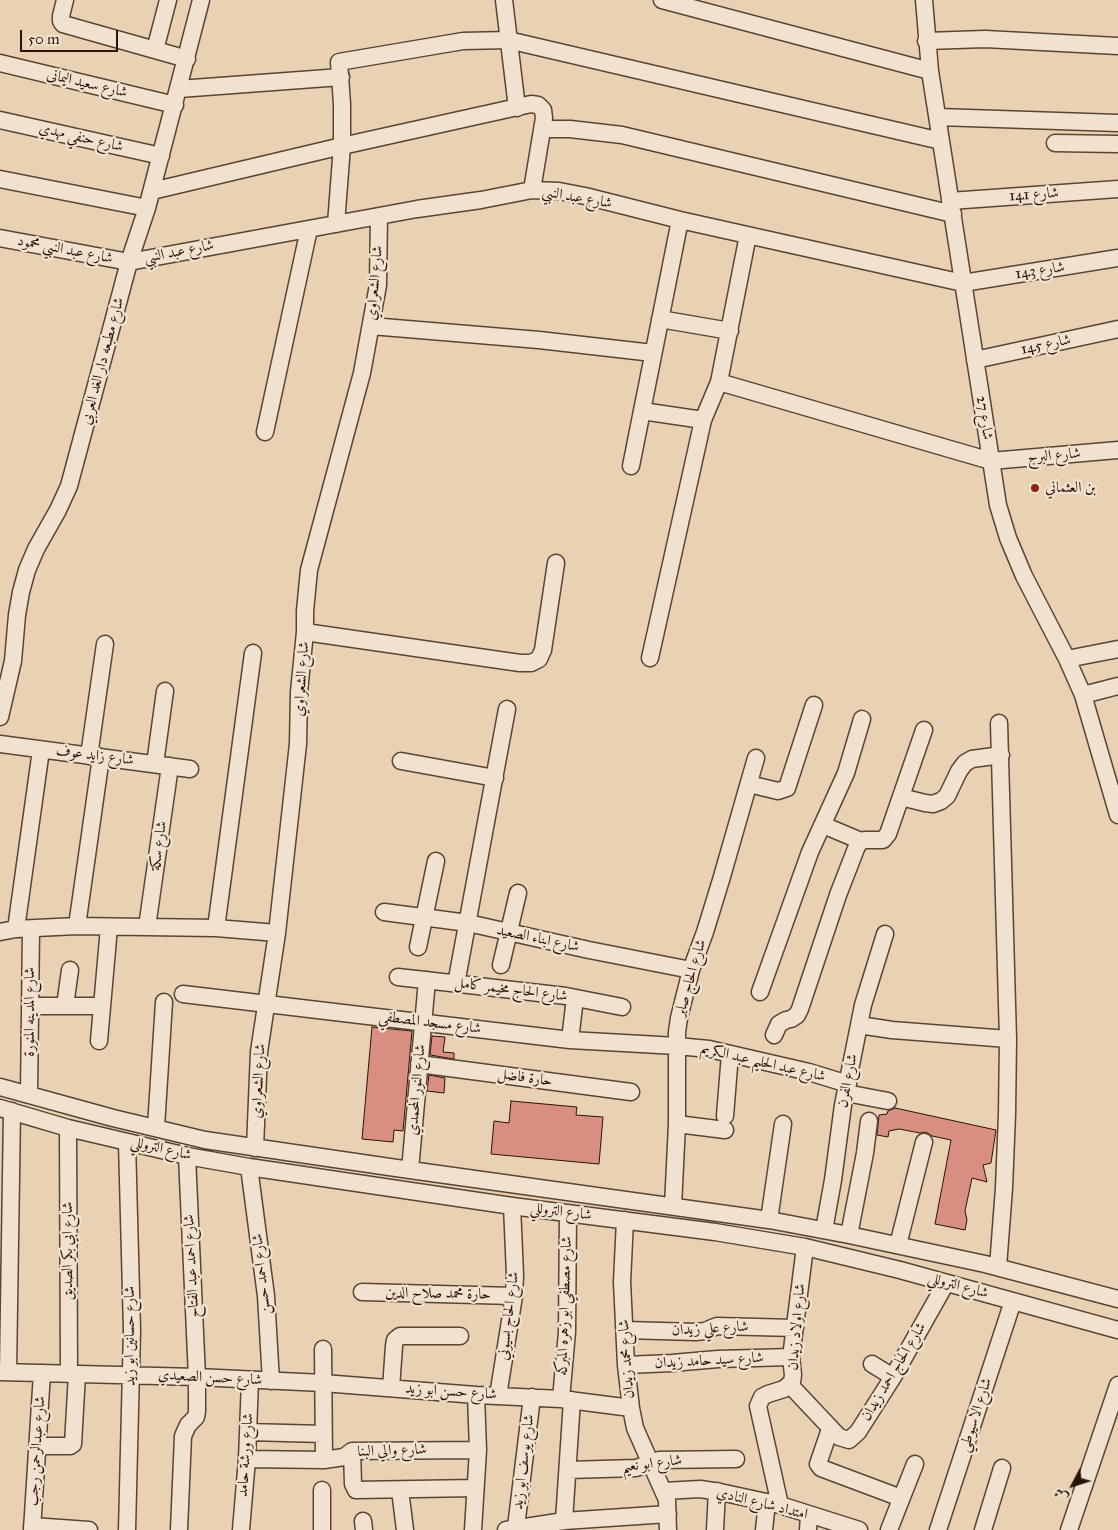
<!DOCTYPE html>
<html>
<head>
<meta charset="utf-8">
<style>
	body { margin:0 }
	#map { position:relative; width:1118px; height:1530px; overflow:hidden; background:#e8d2b3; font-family:"IM FELL Great Primer",Amiri,serif }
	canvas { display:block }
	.north { position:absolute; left:1048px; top:1460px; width:50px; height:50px; -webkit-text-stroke:4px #f0e2ce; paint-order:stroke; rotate:230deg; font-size:14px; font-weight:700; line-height:20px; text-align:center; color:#2b1407 }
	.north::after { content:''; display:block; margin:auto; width:18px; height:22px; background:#2b1407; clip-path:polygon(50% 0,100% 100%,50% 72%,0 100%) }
	.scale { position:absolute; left:20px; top:30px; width:98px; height:22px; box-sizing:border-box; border:2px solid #2b1407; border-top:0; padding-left:6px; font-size:15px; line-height:18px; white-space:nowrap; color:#2b1407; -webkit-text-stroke:4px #f0e2ce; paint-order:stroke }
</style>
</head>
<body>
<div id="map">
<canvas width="1118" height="1530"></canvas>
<div class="north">ش</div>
<div class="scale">50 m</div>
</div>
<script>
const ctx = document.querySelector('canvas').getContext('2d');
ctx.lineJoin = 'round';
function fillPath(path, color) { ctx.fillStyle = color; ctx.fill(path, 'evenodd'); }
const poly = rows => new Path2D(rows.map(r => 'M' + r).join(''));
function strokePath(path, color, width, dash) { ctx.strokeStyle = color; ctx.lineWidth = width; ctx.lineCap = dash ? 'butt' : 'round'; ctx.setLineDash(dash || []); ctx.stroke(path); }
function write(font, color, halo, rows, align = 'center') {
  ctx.font = font + ' "IM FELL Great Primer",Amiri,serif'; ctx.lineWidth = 4.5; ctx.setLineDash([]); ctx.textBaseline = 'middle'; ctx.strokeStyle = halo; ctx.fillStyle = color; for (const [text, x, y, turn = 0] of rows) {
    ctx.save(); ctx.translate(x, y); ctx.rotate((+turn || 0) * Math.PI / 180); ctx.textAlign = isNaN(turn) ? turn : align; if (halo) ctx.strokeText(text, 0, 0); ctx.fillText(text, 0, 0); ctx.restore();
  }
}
const building = poly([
	[372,1027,412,1031,403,1131,394,1130,393,1142,362,1139,372,1027],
	[432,1036,445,1037,443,1052,454,1053,454,1059,430,1055,432,1036],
	[429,1075,445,1078,444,1093,427,1091,429,1075],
	[511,1101,577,1107,576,1115,603,1117,599,1164,491,1154,494,1121,509,1123,511,1101],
	[895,1108,996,1130,991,1163,983,1165,987,1182,972,1178,965,1211,967,1220,965,1230,935,1224,951,1140,932,1136,926,1132,920,1133,899,1129,889,1131,888,1137,877,1135,879,1115,887,1114,888,1111,895,1108]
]);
fillPath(building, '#d98e82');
strokePath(building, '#2b1407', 1);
const minor = poly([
	[65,0,61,16,61,21,63,24,187,59],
	[504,0,517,108],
	[662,0,930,71],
	[924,0,930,71,998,505,1008,538,1024,576,1067,659,1083,695,1118,815],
	[926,41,985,39,1118,46],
	[155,50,168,0],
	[0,63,175,105],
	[179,89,341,77],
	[938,117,1118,123],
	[0,120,161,156],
	[542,129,570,129,622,135,953,214],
	[1055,143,1118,144],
	[0,179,147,208],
	[152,191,342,146,531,104,538,105,543,110,544,118,532,190],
	[950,201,1118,189],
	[336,224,342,146,342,104,339,62,463,41,508,40,941,141],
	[0,238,129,262,417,209,481,200,532,190,559,191,585,196,680,220,963,283,1118,258],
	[660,319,730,331],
	[371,326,539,340,653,353],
	[975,360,1118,329],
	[719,382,991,461,1118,450],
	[642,411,703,420],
	[265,432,309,229],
	[631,466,680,220],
	[305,632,520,663,531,663,539,659,543,650,556,563],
	[650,658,703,420,719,382,748,235],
	[1067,659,1118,649],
	[1083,695,1118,686],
	[0,717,13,661,17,615,21,592,27,570,36,549,58,510,69,486,129,262,147,208,201,0],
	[0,744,190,769],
	[89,756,105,644],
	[401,761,495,778],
	[155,764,165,691],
	[749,784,778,791,787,788,814,705],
	[901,797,925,803,933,804,941,801,947,796,959,771,965,763,972,759,1001,755],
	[823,825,861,841],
	[384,912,468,923,589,950,691,970],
	[77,926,101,757],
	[147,927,170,766],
	[216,928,253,653],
	[16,929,41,750],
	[0,932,16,929,77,926,216,928,277,933],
	[418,947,436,861],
	[501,965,518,893],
	[398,977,566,996,622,1007],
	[456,984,507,709],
	[760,992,810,852,846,773,862,719],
	[183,994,570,1040,677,1046,709,1049,809,1072,848,1084],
	[31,1006,102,1006],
	[65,1006,70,970],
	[859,1025,892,1030,1008,1039],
	[774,1035,779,1024,786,1020,791,1019,797,1015,800,1009,838,895,857,846,861,841,864,840,883,840,888,834,924,730],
	[570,1040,575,998],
	[99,1041,109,927],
	[419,1064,631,1092],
	[0,1087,113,1118,205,1140,410,1170,769,1220,849,1235,985,1264,1118,1299],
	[846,1093,888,1101],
	[29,1095,31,929],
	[0,1108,68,1128,187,1156,249,1167,512,1206,715,1232,805,1247,900,1270,1118,1330],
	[725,1116,730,1054],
	[677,1124,725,1130],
	[156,1127,164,1002],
	[68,1128,69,1374],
	[255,1148,259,1052,277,933,298,744,299,692,305,632,305,611,309,570,362,373,378,285,379,216],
	[249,1167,266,1296,271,1381],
	[410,1170,427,980],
	[673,1206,677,1124,677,1032,679,1018,691,970,705,932,721,880,756,758],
	[625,1220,622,1282,626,1365,631,1408,635,1428,667,1500,668,1530],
	[769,1220,783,1124],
	[824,1230,833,1180,843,1105,863,1005,885,934],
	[849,1235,865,1153,869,1121],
	[898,1245,924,1142],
	[998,1267,1004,1188,1007,1114,1008,1039,999,723],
	[362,1292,514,1296],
	[625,1330,696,1332,705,1331,717,1326,795,1328],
	[323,1349,324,1460],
	[872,1364,893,1377],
	[626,1365,672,1363,718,1359,791,1357],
	[0,1372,197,1377,323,1383,476,1395,561,1399,631,1408],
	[8,1372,12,1111],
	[790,1385,839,1437,849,1440,858,1432,893,1377,946,1283],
	[391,1388,394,1346,395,1340,400,1336,460,1336],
	[498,1396,514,1296,515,1275,512,1206],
	[561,1399,567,1332,568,1213],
	[830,1429,818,1464,821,1468,901,1498],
	[248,1432,323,1434],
	[38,1446,70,1446,73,1444,77,1374],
	[352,1451,353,1484,356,1490,475,1488],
	[247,1459,324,1460,344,1457,352,1451,478,1450],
	[568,1470,636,1468,659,1460,736,1459],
	[400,1490,405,1530],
	[664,1491,700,1489,720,1492,780,1505,859,1530],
	[780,1505,758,1406,762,1397,768,1394,784,1389,792,1382,793,1375,791,1357,805,1247],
	[363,1521,364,1530],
	[564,1521,572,1400],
	[32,1526,89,1530],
	[516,1527,532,1397],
	[32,1530,42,1373],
	[127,1530,132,1330,127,1142],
	[179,1530,183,1436,188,1425,196,1417,197,1411,197,1377,187,1156],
	[241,1530,247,1459,250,1380],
	[322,1530,322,1490],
	[473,1530,478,1450,476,1395],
	[506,1530,564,1521,668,1514],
	[715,1530,717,1491],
	[764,1530,767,1502],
	[808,1530,809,1515],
	[889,1530,915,1464],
	[938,1530,1013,1301],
	[983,1530,1002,1468],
	[1069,1530,1118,1385]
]);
strokePath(minor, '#5a4432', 19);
strokePath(minor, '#f0e2ce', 16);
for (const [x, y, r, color] of [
	[1035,488,5,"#8f2418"]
]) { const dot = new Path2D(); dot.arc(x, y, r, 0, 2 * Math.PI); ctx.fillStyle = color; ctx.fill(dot); strokePath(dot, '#f0e2ce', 2); }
write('15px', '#2b1407', '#f0e2ce', [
	["شارع سعيد اليمانى",87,84,13],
	["شارع حنفي مهدي",81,138,13],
	["شارع 141",1034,195,-4],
	["شارع عبد النبي",577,198,10],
	["شارع عبد النبي محمود",65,250,11],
	["شارع عبد النبي",179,252,-11],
	["شارع 143",1040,271,-9],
	["شارع الشعراوي",375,283,-85],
	["شارع 145",1046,345,-12],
	["شارع مطبعه دار الغد العربي",103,361,-75],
	["شارع 27",984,418,81],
	["شارع البرج",1054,456,-5],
	["شارع الشعراوي",302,679,-86],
	["شارع زايد عوف",95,756,7],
	["شارع سكة",159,846,-82],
	["شارع ابناء الصعيد",538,939,12],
	["شارع الحاج صابر",691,978,-74],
	["شارع الحاج مخيمر كامل",511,990,7],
	["شارع المدينه المنورة",30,1012,-90],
	["شارع مسجد المصطفي",430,1023,7],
	["شارع عبد الحليم عبد الكريم",763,1063,13],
	["حارة فاضل",525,1078,8],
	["شارع الشعراوي",259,1081,-87],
	["شارع الفرن",848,1081,-79],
	["شارع النور المحمدي",417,1090,-85],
	["شارع التروللي",161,1149,13],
	["شارع التروللي",561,1212,7],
	["شارع ابي بكر الصديق",68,1251,-90],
	["شارع احمد عبد الفتاح",192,1266,-93],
	["شارع احمد حسن",262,1274,-96],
	["شارع التروللي",958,1286,15],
	["حارة محمد صلاح الدين",438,1294,1],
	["شارع مصطفي ابو زهره المبركه",565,1306,-88],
	["شارع الحاج بسيوني",509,1316,-83],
	["شارع اولاد زيدان",797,1327,-85],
	["شارع علي زيدان",710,1329,-3],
	["شارع حسانين ابو زيد",130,1336,-90],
	["شارع محمد زيدان",627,1359,-94],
	["شارع سيد حامد زيدان",709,1361,-3],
	["شارع الحاج احمد زيدان",894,1372,-59],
	["شارع حسن الصعيدي",210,1378,3],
	["شارع حسن ابو زيد",451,1392,4],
	["شارع الاسيوطي",976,1415,-72],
	["شارع عبدالرحمن رجب",37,1451,-86],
	["شارع والي البنا",392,1451,-2],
	["شارع ورشة حامد",246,1455,-86],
	["شارع يوسف ابو زيد",524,1462,-83],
	["شارع ابو نعيم",652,1464,-7],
	["امتداد شارع النادي",762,1504,14]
]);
write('15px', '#2b1407', '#f0e2ce', [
	["بن العثماني",1045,488]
], 'left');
</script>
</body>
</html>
